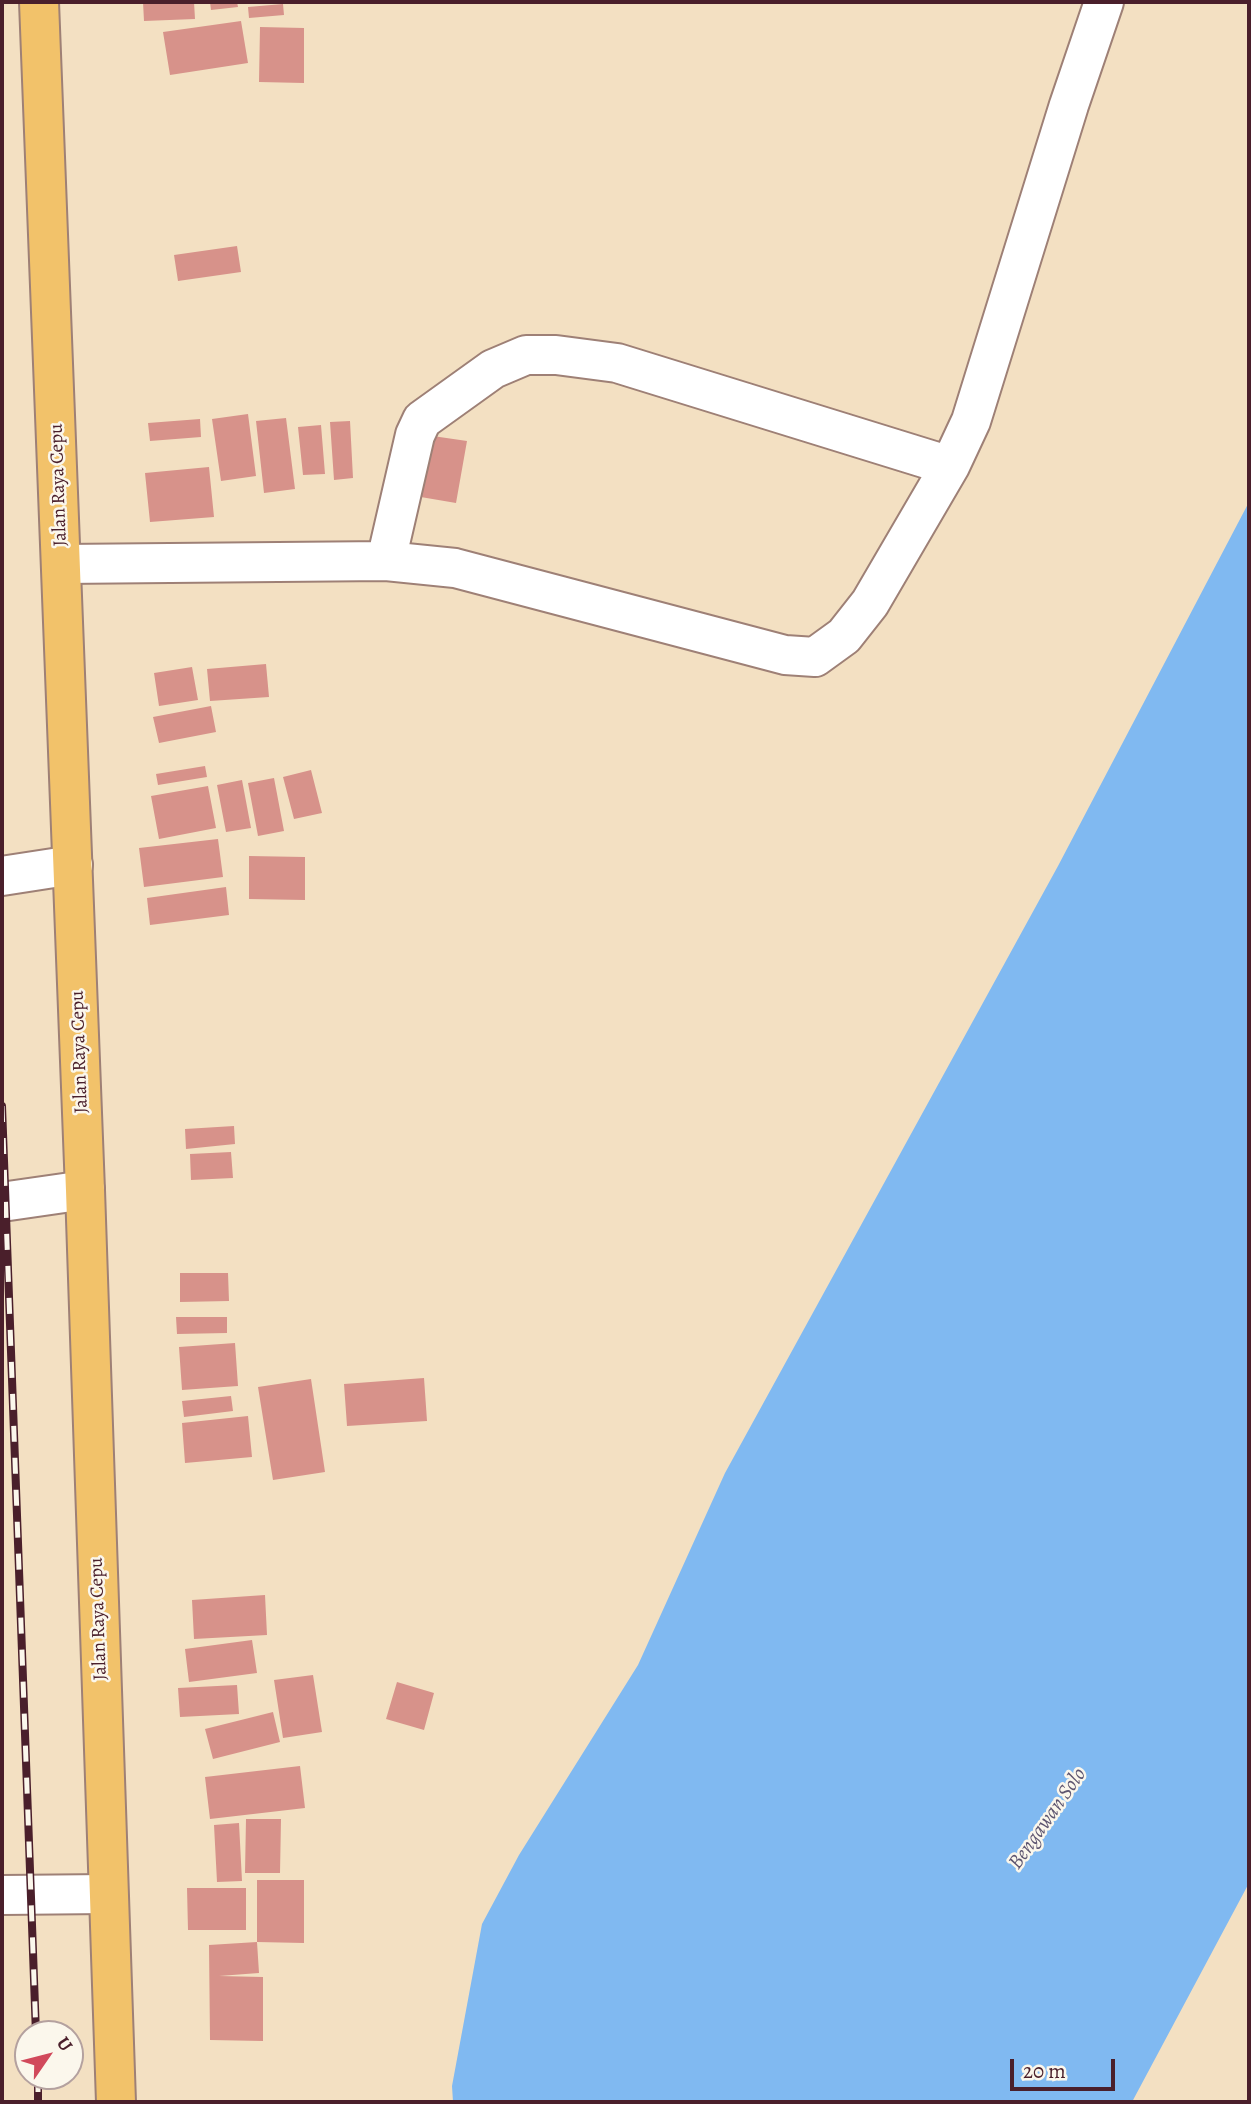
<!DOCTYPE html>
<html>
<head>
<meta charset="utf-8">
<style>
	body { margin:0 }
	#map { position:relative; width:1251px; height:2104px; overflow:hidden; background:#f3e0c2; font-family:Alegreya,serif }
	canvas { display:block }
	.frame { position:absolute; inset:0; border:4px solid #4a1f2b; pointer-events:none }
	.north { position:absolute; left:14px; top:2020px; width:70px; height:70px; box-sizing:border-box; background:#fbf7ec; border:2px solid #b4a19f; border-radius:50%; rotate:55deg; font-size:19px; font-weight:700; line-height:28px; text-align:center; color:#4a1f2b }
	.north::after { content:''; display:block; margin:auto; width:24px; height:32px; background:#d1495b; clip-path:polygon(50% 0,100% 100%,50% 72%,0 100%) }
	.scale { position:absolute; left:1010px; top:2059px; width:105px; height:32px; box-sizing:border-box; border:4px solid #4a1f2b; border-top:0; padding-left:9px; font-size:21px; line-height:24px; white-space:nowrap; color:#4a1f2b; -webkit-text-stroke:5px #fbf7ec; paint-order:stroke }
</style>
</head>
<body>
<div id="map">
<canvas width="1251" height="2104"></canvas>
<div class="frame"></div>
<div class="north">U</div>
<div class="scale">20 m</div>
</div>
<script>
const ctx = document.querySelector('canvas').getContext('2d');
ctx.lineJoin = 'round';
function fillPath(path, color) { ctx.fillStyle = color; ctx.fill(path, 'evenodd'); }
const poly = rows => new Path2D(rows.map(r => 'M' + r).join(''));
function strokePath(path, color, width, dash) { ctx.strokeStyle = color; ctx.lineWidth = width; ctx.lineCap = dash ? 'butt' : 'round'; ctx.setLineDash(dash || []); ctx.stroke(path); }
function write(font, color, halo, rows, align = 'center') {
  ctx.font = font + ' Alegreya,serif'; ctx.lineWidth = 5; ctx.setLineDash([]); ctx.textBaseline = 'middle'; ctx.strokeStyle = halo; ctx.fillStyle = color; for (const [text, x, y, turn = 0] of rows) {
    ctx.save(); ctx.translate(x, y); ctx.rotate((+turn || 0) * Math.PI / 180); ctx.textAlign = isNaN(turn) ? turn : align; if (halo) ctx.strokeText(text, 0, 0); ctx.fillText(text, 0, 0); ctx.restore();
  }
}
fillPath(poly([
	[1249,502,1249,1883,1132,2102,453,2102,452,2086,482,1924,519,1855,638,1665,725,1473,1058,866]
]), '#80b9f1');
fillPath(poly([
	[143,2,194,2,195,19,144,21],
	[210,2,237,2,238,7,211,10],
	[283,4,284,15,249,18,248,7],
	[241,21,248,63,170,75,163,32],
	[260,27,304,28,304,83,259,82],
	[237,246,241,272,178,281,174,255],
	[248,414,256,476,221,481,212,419],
	[286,418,295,489,264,493,256,421],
	[200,419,201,437,150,441,148,423],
	[350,421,353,478,334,480,330,422],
	[321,425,325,474,303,475,298,427],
	[419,434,467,441,456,503,409,495],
	[209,467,214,517,150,522,145,473],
	[266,664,269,697,210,701,207,669],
	[192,667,198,700,159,706,154,673],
	[211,706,216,732,159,743,153,717],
	[205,766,207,777,158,785,156,774],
	[311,770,322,813,294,819,283,777],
	[274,778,284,831,258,836,248,783],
	[242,780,251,828,226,832,217,785],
	[208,786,216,828,159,839,151,796],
	[218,839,223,877,144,887,139,848],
	[249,856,305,857,305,900,249,899],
	[226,887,229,915,150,925,147,898],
	[234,1126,235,1144,186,1149,185,1129],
	[231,1152,233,1178,191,1180,190,1154],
	[180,1273,228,1273,229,1301,180,1302],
	[176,1317,227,1317,227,1333,177,1334],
	[235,1343,238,1386,182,1390,179,1347],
	[424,1378,427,1421,347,1426,344,1384],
	[311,1379,325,1472,273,1480,258,1387],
	[231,1396,233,1411,184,1417,182,1401],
	[248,1416,252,1457,185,1463,182,1423],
	[265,1595,267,1635,194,1639,192,1600],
	[252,1640,257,1673,189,1682,185,1649],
	[313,1675,322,1732,283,1738,274,1680],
	[397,1682,434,1693,424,1730,386,1719],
	[237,1685,239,1714,180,1717,178,1688],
	[273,1712,280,1742,213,1759,205,1729],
	[300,1766,305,1808,210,1819,205,1777],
	[246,1819,281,1819,280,1873,245,1873],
	[239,1823,242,1881,217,1882,214,1825],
	[257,1880,304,1880,304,1943,257,1942],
	[187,1888,246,1888,246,1930,188,1930],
	[257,1942,259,1973,219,1976,263,1977,263,2041,210,2040,209,1945]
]), '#d7928a');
const minor = poly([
	[386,561,415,435,422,420,493,369,526,355,556,355,617,363,950,466],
	[62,564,386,561,455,568,785,655,815,657,844,636,870,603,950,466,971,421,1069,105,1104,2],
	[2,876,73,865],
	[2,1202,85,1190],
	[2,1895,108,1894]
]);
const trunk = poly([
	[39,2,85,1190,116,2102]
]);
strokePath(minor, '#9e8076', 42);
strokePath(trunk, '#9e8076', 42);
strokePath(minor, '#fff', 38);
strokePath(trunk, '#f2c26a', 38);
const rail = poly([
	[2,1106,36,2034],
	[38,2076,38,2102]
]);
strokePath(rail, '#4a1f2b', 8);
strokePath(rail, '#fbf7ec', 5, [16]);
write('19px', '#4a1f2b', '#fbf7ec', [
	["Jalan Raya Cepu",59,485,-92],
	["Jalan Raya Cepu",80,1052,-92],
	["Jalan Raya Cepu",99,1619,-92]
]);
write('italic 21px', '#5d5570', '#fbf7ec', [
	["Bengawan Solo",1048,1819,-55]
]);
</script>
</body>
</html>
